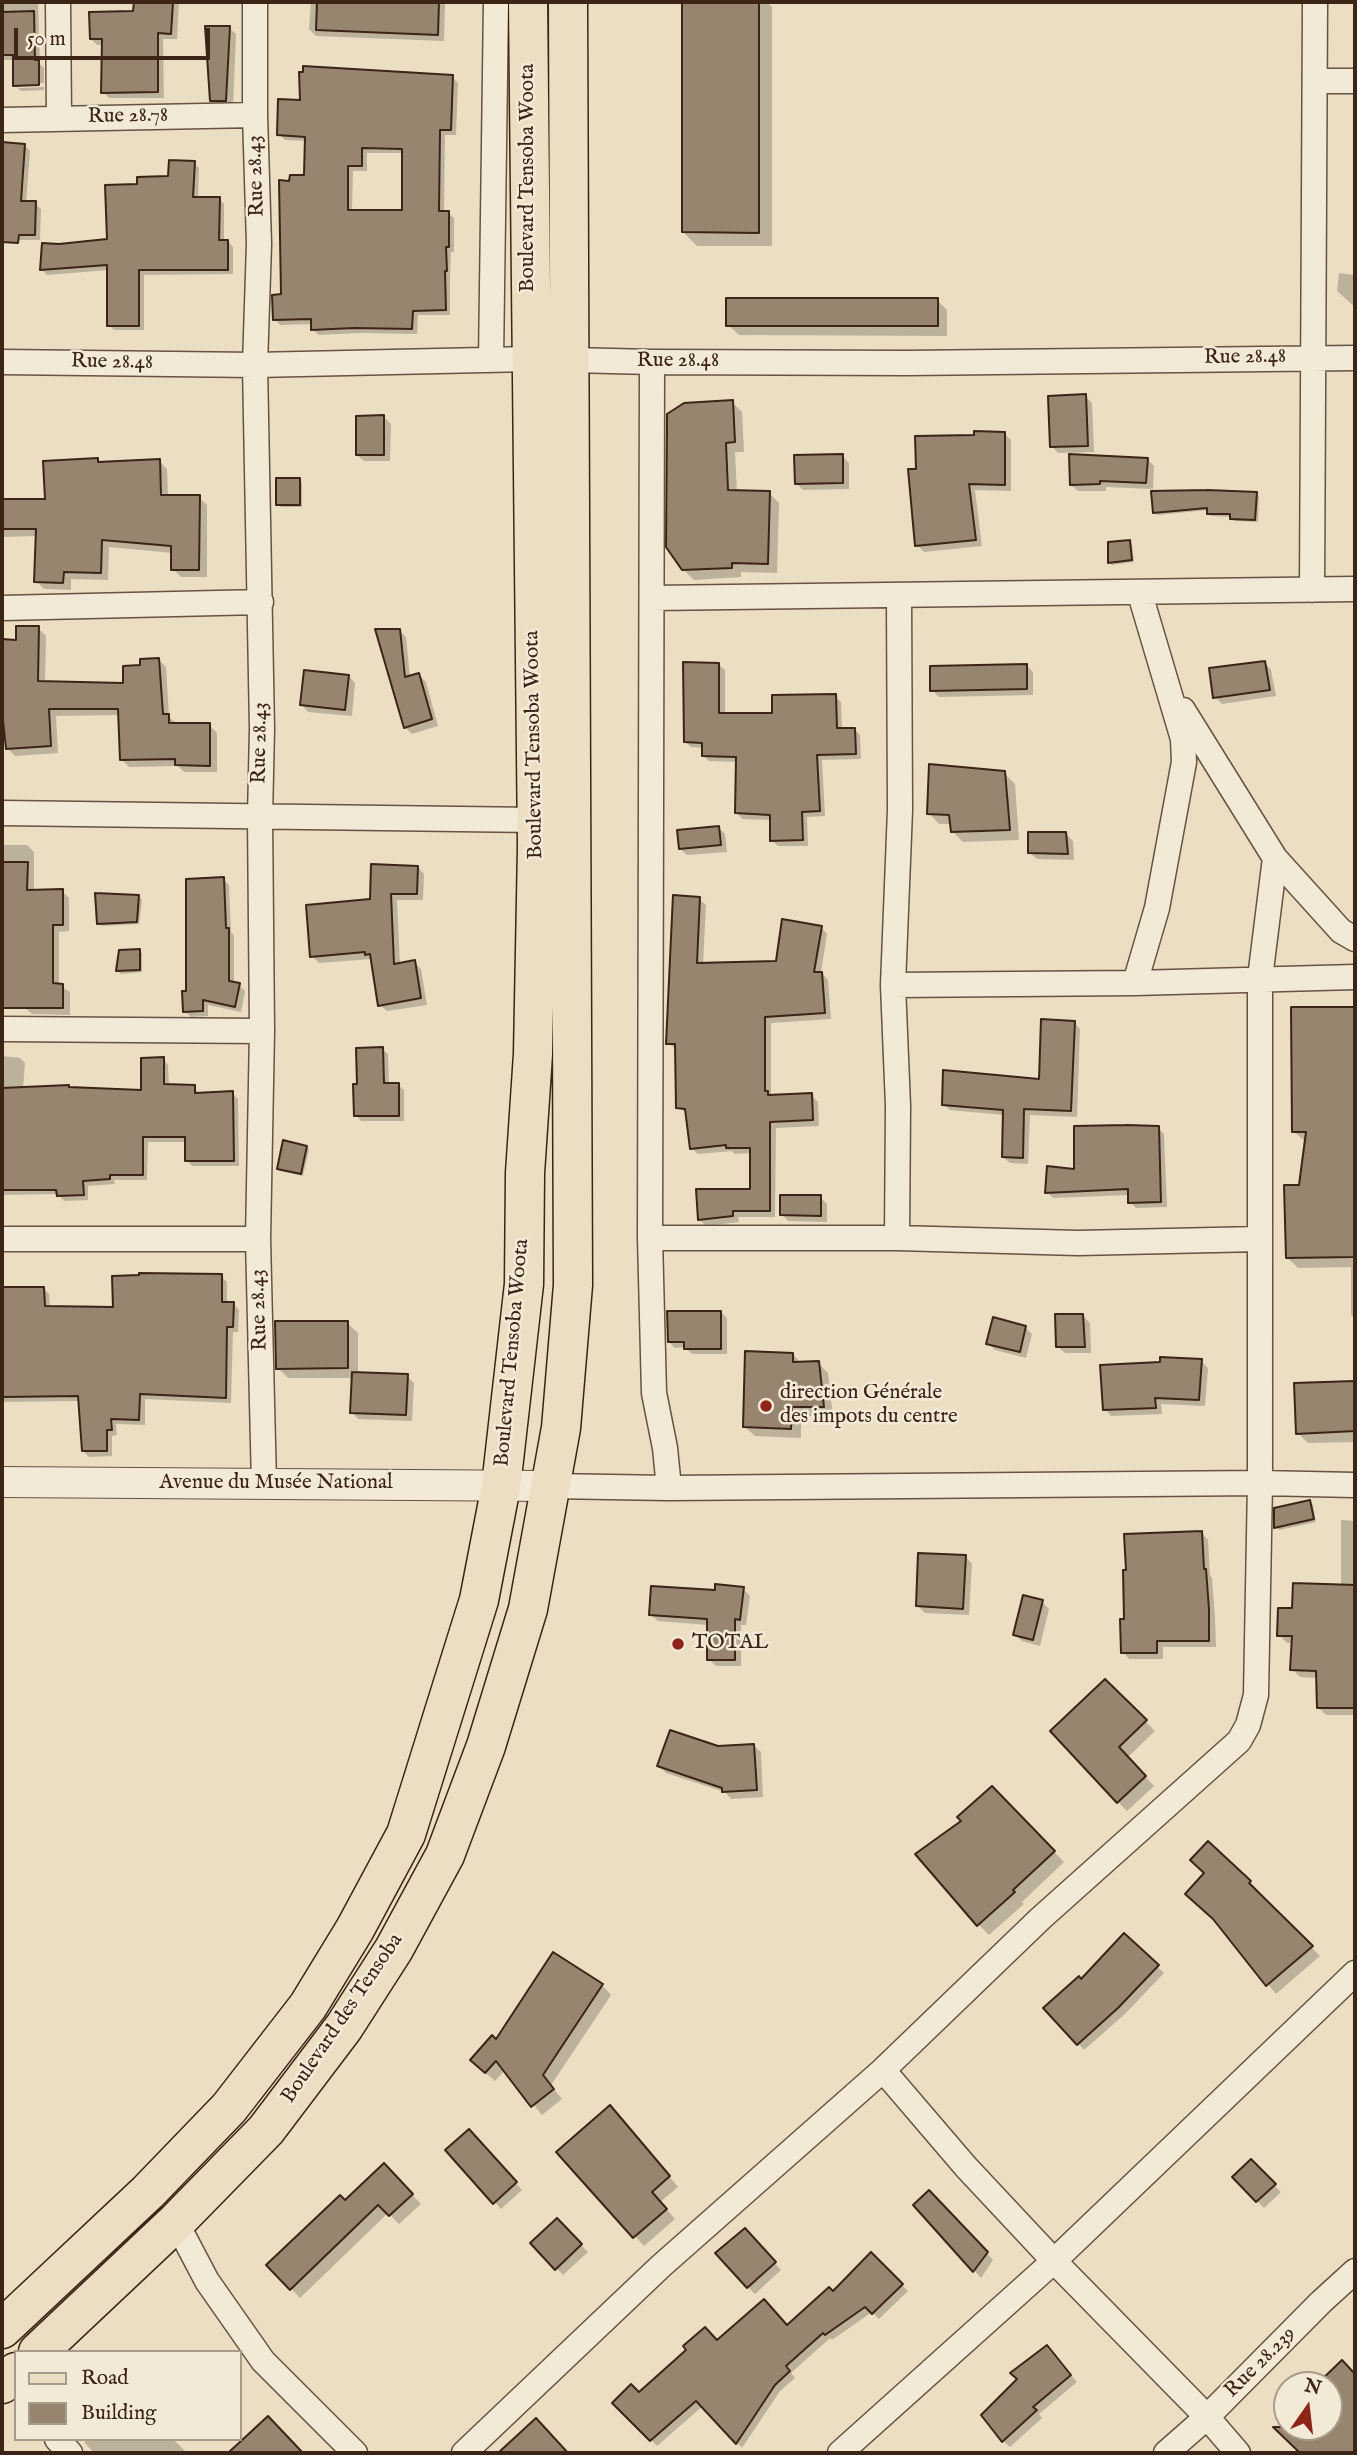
<!DOCTYPE html>
<html>
<head>
<meta charset="utf-8">
<style>
	body { margin:0 }
	#map { position:relative; width:1357px; height:2455px; overflow:hidden; background:#ebdec2; font-family:"IM FELL English",serif }
	canvas { display:block }
	.frame { position:absolute; inset:0; border:4px solid #3c2417; pointer-events:none }
	.legend { position:absolute; left:14px; top:2350px; width:228px; height:91px; box-sizing:border-box; background:#f2ead7; border:2px solid #a99b8a; margin:0; padding:9px 12px; list-style:none; font-size:21px; color:#3c2417 }
	.legend li { display:flex; align-items:center; gap:14px; height:35px }
	.legend b { width:35px; border:2px solid #a99b8a }
	.north { position:absolute; left:1273px; top:2371px; width:70px; height:70px; box-sizing:border-box; background:#f2ead7; border:2px solid #a99b8a; border-radius:50%; rotate:14deg; font-size:19px; font-weight:700; line-height:28px; text-align:center; color:#3c2417 }
	.north::after { content:''; display:block; margin:auto; width:24px; height:32px; background:#8f2418; clip-path:polygon(50% 0,100% 100%,50% 72%,0 100%) }
	.scale { position:absolute; left:14px; top:28px; width:196px; height:32px; box-sizing:border-box; border:4px solid #3c2417; border-top:0; padding-left:9px; font-size:21px; line-height:24px; white-space:nowrap; color:#3c2417; -webkit-text-stroke:5px #f2ead7; paint-order:stroke }
</style>
</head>
<body>
<div id="map">
<canvas width="1357" height="2455"></canvas>
<div class="frame"></div>
<ul class="legend">
<li><b style="height:9px;background:#ebdec2"></b>Road</li>
<li><b style="height:19px;background:#978570"></b>Building</li>
</ul>
<div class="north">N</div>
<div class="scale">50 m</div>
</div>
<script>
const ctx = document.querySelector('canvas').getContext('2d');
ctx.lineJoin = 'round';
function fillPath(path, color) { ctx.fillStyle = color; ctx.fill(path, 'evenodd'); }
const poly = rows => new Path2D(rows.map(r => 'M' + r).join(''));
function strokePath(path, color, width, dash) { ctx.strokeStyle = color; ctx.lineWidth = width; ctx.lineCap = dash ? 'butt' : 'round'; ctx.setLineDash(dash || []); ctx.stroke(path); }
function write(font, color, halo, rows, align = 'center') {
  ctx.font = font + ' "IM FELL English",serif'; ctx.lineWidth = 5; ctx.setLineDash([]); ctx.textBaseline = 'middle'; ctx.strokeStyle = halo; ctx.fillStyle = color; for (const [text, x, y, turn = 0] of rows) {
    ctx.save(); ctx.translate(x, y); ctx.rotate((+turn || 0) * Math.PI / 180); ctx.textAlign = isNaN(turn) ? turn : align; if (halo) ctx.strokeText(text, 0, 0); ctx.fillText(text, 0, 0); ctx.restore();
  }
}
fillPath(poly([
	[2,2,38,2,40,64,44,68,44,83,18,84,18,88,44,87,44,90,21,91,15,85,15,60,2,60],
	[136,2,179,2,177,39,163,39,164,98,109,98,103,92,103,45,97,45,91,39,135,13],
	[311,2,445,2,444,41,316,36,309,29],
	[684,2,767,2,772,7,772,246,697,246,683,232],
	[229,28,236,34,233,107,219,107,212,100],
	[452,77,458,83,456,135,445,135,444,213,448,213,454,218,454,252,451,252,450,276,450,315,418,315,417,334,360,333,319,335,313,330,313,324,280,325,275,319,283,296,291,183,306,177,307,141,285,140,279,134,302,102],
	[367,153,404,153,403,212,352,212,353,171,367,171],
	[2,144,24,145,30,151,26,203,35,203,41,209,40,240,2,240],
	[194,163,199,168,198,199,219,199,224,204,224,241,228,241,233,247,233,274,144,275,144,330,114,330,109,325,109,270,47,275,42,270,59,246,109,241,139,186,170,177],
	[1353,220,1355,220,1355,240,1354,239],
	[1339,273,1355,275,1355,307,1337,291],
	[937,300,947,310,947,336,739,335,728,325],
	[1085,396,1092,403,1094,452,1058,453,1052,446],
	[732,402,742,412,744,452,735,452,737,492,769,493,779,503,777,573,741,572,741,577,694,580,683,569],
	[384,417,391,424,390,461,364,461,357,455],
	[1004,433,1011,440,1011,491,975,490,982,546,924,552,917,545,918,470,976,436],
	[842,456,849,463,849,489,803,490,796,483],
	[1147,459,1154,466,1153,489,1106,487,1106,491,1078,491,1071,485],
	[97,460,100,464,159,461,167,469,168,496,199,497,207,505,207,577,181,577,173,569,173,553,109,547,108,580,71,579,71,590,44,589,36,581,37,536,2,537,2,501,47,500],
	[299,480,302,483,302,507,281,507,278,505],
	[1256,493,1259,496,1258,522,1235,521,1232,517,1211,516,1208,510,1158,515,1155,512],
	[1129,542,1132,545,1134,562,1112,565,1109,562],
	[38,628,46,636,45,683,125,685,142,667,159,660,166,667,169,717,176,723,209,725,217,733,217,772,184,772,178,766,129,767,122,760,120,715,56,716,58,753,15,756,7,748,6,719,2,719,2,641,17,641],
	[399,630,406,637,410,677,419,675,426,682,438,726,412,734,405,727],
	[1265,663,1271,670,1276,696,1222,704,1215,697],
	[719,665,725,670,725,715,774,714,835,696,841,702,842,730,854,729,860,735,861,759,822,760,825,816,807,817,808,846,778,846,772,840,771,820,742,819,737,813,738,762,709,761,704,756,704,748,691,747,686,742],
	[1026,665,1033,672,1033,695,939,697,932,690],
	[349,676,355,683,352,716,308,712,302,705],
	[1004,773,1015,784,1019,840,963,842,952,831,952,824,939,824,929,813],
	[718,827,725,834,727,852,687,855,680,849],
	[1066,834,1073,841,1074,860,1037,859,1030,853],
	[2,845,27,845,34,852,34,891,62,891,69,898,69,931,59,932,59,985,70,992,70,1015,32,1014,25,1008,2,1008],
	[418,867,424,874,423,900,397,900,400,965,414,962,421,969,427,1005,387,1011,380,1005,371,959,319,963,312,956,372,901],
	[223,879,229,885,231,932,234,936,234,984,239,985,245,991,241,1012,208,1005,208,1016,191,1017,185,1011,188,993],
	[139,897,142,900,139,924,102,926,99,923],
	[699,899,706,905,703,965,777,962,821,927,827,934,821,972,828,980,831,1019,771,1023,771,1097,811,1095,818,1102,819,1126,776,1128,775,1217,738,1217,739,1222,706,1226,699,1219,752,1191,752,1153,735,1154,732,1151,698,1154,691,1148,688,1114,678,1107,677,1050,668,1043],
	[139,950,142,953,142,972,121,974,118,971],
	[1293,1009,1355,1009,1355,1319,1351,1315,1351,1267,1298,1268,1288,1258,1306,1142,1294,1132],
	[1074,1022,1080,1029,1077,1117,1030,1115,1028,1164,1010,1163,1003,1157,1004,1115,950,1110,943,1104,1041,1080],
	[382,1049,388,1054,389,1085,398,1085,404,1090,404,1121,361,1121,356,1115,359,1085],
	[2,1056,20,1058,25,1063,23,1088,69,1087,71,1089,143,1092,163,1059,168,1065,169,1086,194,1087,199,1094,232,1093,238,1099,239,1166,192,1166,187,1160,187,1142,148,1142,147,1180,114,1180,115,1184,88,1186,88,1200,64,1201,58,1194,2,1195],
	[1158,1128,1164,1134,1167,1207,1136,1208,1130,1202,1130,1195,1053,1198,1047,1192,1076,1171],
	[307,1147,309,1150,303,1176,281,1171,278,1168],
	[820,1197,827,1204,827,1222,788,1221,782,1214],
	[221,1276,227,1282,227,1304,233,1304,239,1310,238,1332,233,1332,231,1403,145,1399,145,1425,116,1424,117,1435,112,1436,112,1456,89,1457,83,1451,80,1401,2,1402,2,1288,43,1288,49,1294,50,1308,114,1309],
	[721,1312,727,1318,727,1354,692,1354,685,1347,675,1348,669,1342],
	[1083,1316,1090,1323,1091,1353,1065,1353,1058,1347],
	[347,1323,358,1333,358,1374,407,1376,414,1383,412,1421,358,1419,352,1412,353,1378,288,1378,278,1368],
	[1025,1327,1032,1334,1026,1358,995,1350,988,1343],
	[793,1354,801,1363,818,1363,828,1373,833,1416,801,1416,801,1438,755,1436,745,1427],
	[1201,1361,1208,1368,1205,1406,1161,1404,1162,1414,1111,1416,1105,1409,1162,1364],
	[1355,1382,1355,1442,1308,1443,1298,1433,1296,1385],
	[1310,1502,1313,1505,1316,1522,1279,1530,1276,1527],
	[1341,1520,1355,1521,1355,1715,1326,1715,1318,1707,1318,1678,1300,1677,1292,1669,1293,1643,1287,1643,1279,1635,1294,1610,1341,1587],
	[1202,1533,1208,1540,1210,1575,1212,1578,1215,1617,1216,1647,1163,1647,1163,1659,1129,1659,1123,1652,1126,1620],
	[966,1557,972,1564,969,1615,925,1613,918,1606],
	[743,1589,750,1596,746,1625,741,1625,741,1666,716,1666,709,1659,709,1625,658,1621,651,1615,716,1591],
	[1042,1602,1049,1609,1040,1646,1022,1641,1015,1635],
	[1105,1681,1155,1731,1127,1758,1154,1786,1127,1811,1118,1802],
	[754,1746,761,1752,763,1797,731,1799,725,1792,666,1773,659,1766,718,1747],
	[992,1789,1064,1862,1022,1902,1024,1904,989,1935,978,1924,963,1821],
	[1207,1874,1250,1882,1259,1891,1257,1893,1320,1956,1276,1994,1216,1921],
	[1124,1936,1164,1973,1125,2014,1084,2050,1078,2043,1081,1981],
	[602,1985,611,1995,551,2085,562,2099,542,2115,505,2070,495,2081,481,2069,497,2042],
	[619,2116,678,2187,660,2202,675,2219,644,2246,559,2152],
	[475,2138,522,2190,501,2209,495,2202],
	[1251,2162,1281,2192,1264,2208,1234,2177],
	[384,2165,421,2204,399,2224,388,2213,300,2298,269,2265,345,2202],
	[929,2193,993,2260,981,2278,916,2205],
	[557,2220,588,2252,563,2275,533,2243],
	[751,2237,781,2270,755,2294,748,2287],
	[871,2255,908,2291,879,2319,872,2312,832,2340,830,2338,791,2373,795,2378,780,2391,742,2448,703,2406,657,2446,615,2403,639,2394,717,2342,787,2327,833,2294],
	[1053,2354,1077,2382,1039,2414,1042,2418,1010,2447,1003,2441,1019,2379],
	[1342,2362,1355,2376,1355,2453,1302,2453,1278,2429,1287,2420,1287,2427,1329,2427,1329,2385,1318,2385],
	[85,2439,173,2439,187,2453,94,2453,85,2443]
]), '#0003');
const building = poly([
	[134,2,173,2,171,34,158,33,158,92,101,93,102,39,90,39,89,12,133,11,134,2],
	[317,2,439,2,438,35,316,30,317,2],
	[682,2,759,2,759,233,682,232,682,2],
	[34,11,35,60,39,60,39,85,13,86,13,55,2,55,2,12,34,11],
	[205,26,230,26,226,101,210,101,205,26],
	[303,66,453,75,451,130,440,130,439,211,449,211,449,247,446,247,447,271,445,271,446,310,413,311,412,329,354,328,311,330,311,319,273,320,272,295,281,294,279,180,289,181,290,175,304,175,305,137,277,135,278,99,300,100,299,72,303,72,303,66],
	[362,148,402,149,402,210,348,210,348,166,362,166,362,148],
	[2,142,25,144,21,201,36,201,35,235,19,235,18,243,2,242,2,142],
	[169,160,195,161,193,197,220,197,219,240,228,240,228,270,139,270,139,326,107,326,107,265,40,270,42,243,59,244,107,239,105,185,137,184,137,177,168,176,169,160],
	[726,298,938,298,938,326,726,326,726,298],
	[1086,394,1088,446,1050,447,1048,396,1086,394],
	[733,400,735,442,726,443,728,490,770,491,768,564,732,563,732,568,682,570,666,547,667,414,684,403,733,400],
	[384,415,384,455,356,455,356,416,384,415],
	[974,431,1005,432,1005,485,969,484,976,540,915,546,908,469,916,469,915,436,974,435,974,431],
	[843,454,843,483,795,484,794,455,843,454],
	[1069,454,1148,458,1146,483,1100,481,1100,484,1070,485,1069,454],
	[98,458,98,462,160,459,161,495,200,495,199,570,171,570,171,546,102,540,101,573,64,572,63,583,34,582,36,529,2,529,2,499,45,499,43,461,98,458],
	[276,478,300,478,300,505,276,505,276,478],
	[1207,490,1257,492,1255,520,1230,519,1230,514,1207,514,1207,508,1153,513,1151,491,1207,490],
	[1130,540,1132,560,1108,563,1108,542,1130,540],
	[16,626,39,626,38,681,123,683,123,666,140,665,140,659,159,658,163,714,169,714,169,723,210,723,210,766,175,765,175,759,120,760,118,709,49,709,51,746,6,749,2,711,2,639,16,640,16,626],
	[375,629,400,629,405,677,419,673,432,719,404,728,375,629],
	[1265,661,1270,690,1213,698,1209,668,1265,661],
	[683,662,719,663,719,713,772,713,772,695,836,694,837,728,855,728,856,754,817,755,820,811,802,812,803,840,770,841,770,815,735,813,736,757,702,756,702,743,684,742,683,662],
	[1027,664,1027,689,930,691,930,666,1027,664],
	[304,670,349,675,345,710,300,705,304,670],
	[929,764,1005,771,1010,830,951,832,949,815,927,814,929,764],
	[719,826,721,845,679,849,677,830,719,826],
	[1028,832,1066,832,1068,854,1028,853,1028,832],
	[3,862,28,862,27,890,63,889,63,925,53,925,53,983,63,984,63,1008,2,1008,3,862],
	[371,864,418,866,417,894,391,894,394,964,415,960,421,998,378,1006,370,954,365,955,365,952,310,957,306,905,370,899,371,864],
	[224,877,226,928,229,928,229,981,240,983,235,1007,203,1000,203,1011,183,1012,182,991,186,991,186,879,224,877],
	[95,893,139,895,137,922,97,924,95,893],
	[673,895,700,897,697,963,776,961,782,919,822,926,814,972,822,972,825,1013,765,1017,765,1091,768,1091,768,1095,812,1093,813,1120,770,1122,770,1211,733,1211,733,1216,698,1220,696,1189,750,1189,750,1148,726,1148,726,1145,690,1149,685,1109,676,1108,675,1044,666,1044,673,895],
	[140,949,140,970,116,971,119,950,140,949],
	[1291,1007,1355,1007,1355,1257,1286,1258,1284,1185,1299,1185,1306,1132,1292,1132,1291,1007],
	[1041,1019,1075,1021,1071,1111,1024,1109,1023,1158,1002,1157,1003,1110,942,1105,943,1070,1039,1079,1041,1019],
	[383,1047,384,1083,399,1083,399,1116,354,1116,353,1084,357,1084,356,1048,383,1047],
	[164,1057,164,1084,195,1085,195,1093,233,1091,234,1161,185,1161,185,1137,143,1137,143,1175,110,1175,110,1179,83,1181,84,1195,57,1196,56,1190,2,1190,2,1088,69,1085,69,1087,141,1090,141,1058,164,1057],
	[1126,1125,1159,1126,1161,1202,1128,1203,1128,1189,1045,1193,1047,1166,1074,1169,1074,1126,1126,1125],
	[283,1140,307,1146,301,1174,277,1169,283,1140],
	[780,1195,821,1195,821,1216,780,1215,780,1195],
	[139,1273,222,1274,222,1302,234,1302,233,1327,227,1327,226,1398,140,1394,139,1420,111,1419,112,1430,107,1430,107,1451,82,1451,78,1396,2,1397,2,1287,44,1287,45,1306,113,1307,112,1276,139,1275,139,1273],
	[667,1311,721,1311,721,1349,684,1349,684,1342,668,1342,667,1311],
	[1055,1314,1083,1314,1085,1347,1056,1347,1055,1314],
	[993,1317,1026,1326,1020,1352,986,1344,993,1317],
	[275,1321,348,1321,348,1368,276,1369,275,1321],
	[745,1351,793,1353,793,1362,819,1361,824,1407,792,1407,791,1429,743,1427,745,1351],
	[1160,1357,1202,1359,1199,1400,1155,1398,1156,1408,1103,1410,1100,1365,1160,1362,1160,1357],
	[352,1372,408,1374,406,1415,350,1413,352,1372],
	[1355,1381,1355,1431,1296,1434,1294,1383,1355,1381],
	[1310,1500,1314,1519,1274,1528,1274,1508,1310,1500],
	[1202,1531,1204,1569,1206,1569,1209,1609,1209,1641,1157,1641,1157,1653,1121,1653,1120,1619,1124,1619,1123,1570,1126,1570,1124,1534,1202,1531],
	[918,1553,966,1555,963,1609,916,1606,918,1553],
	[1293,1583,1355,1585,1355,1708,1317,1708,1316,1671,1290,1670,1292,1636,1277,1636,1278,1608,1292,1608,1293,1583],
	[715,1584,744,1587,740,1620,735,1619,735,1660,707,1660,707,1619,649,1615,651,1586,715,1590,715,1584],
	[1023,1595,1043,1600,1033,1640,1013,1635,1023,1595],
	[1105,1679,1147,1720,1119,1747,1146,1776,1117,1803,1050,1731,1105,1679],
	[670,1730,718,1746,754,1744,757,1790,722,1792,722,1788,657,1766,670,1730],
	[992,1786,1055,1851,1013,1890,1015,1892,977,1926,915,1854,961,1821,957,1817,992,1786],
	[1208,1841,1251,1881,1249,1883,1313,1946,1266,1986,1213,1919,1185,1894,1204,1873,1190,1860,1208,1841],
	[1124,1933,1159,1965,1118,2008,1077,2045,1043,2008,1079,1976,1081,1979,1124,1933],
	[553,1952,603,1984,543,2075,554,2089,531,2107,496,2061,485,2073,470,2060,492,2035,496,2039,553,1952],
	[610,2105,670,2176,652,2192,667,2209,633,2238,556,2152,610,2105],
	[469,2129,517,2182,493,2204,445,2150,469,2129],
	[1251,2159,1276,2184,1256,2202,1232,2177,1251,2159],
	[384,2163,413,2194,389,2216,378,2205,290,2290,266,2265,340,2195,345,2200,384,2163],
	[929,2190,988,2252,973,2272,913,2205,929,2190],
	[557,2218,582,2244,555,2270,530,2243,557,2218],
	[745,2228,776,2262,747,2288,715,2253,745,2228],
	[871,2252,903,2284,872,2314,865,2307,825,2335,823,2333,786,2366,790,2371,775,2385,736,2444,696,2401,650,2441,612,2403,631,2384,639,2392,686,2350,683,2346,705,2327,717,2340,764,2299,787,2325,829,2287,833,2291,871,2252],
	[1047,2345,1071,2375,1033,2407,1037,2410,1002,2442,981,2415,1017,2379,1010,2373,1047,2345],
	[1342,2360,1355,2374,1355,2453,1300,2453,1273,2427,1329,2427,1329,2385,1316,2385,1342,2360],
	[268,2416,303,2453,228,2453,268,2416],
	[536,2418,568,2453,498,2453,536,2418]
]);
fillPath(building, '#978570');
strokePath(building, '#3c2417', 2);
const minor = poly([
	[58,2,59,118],
	[255,2,255,115,259,244,255,365,262,729,260,817,262,1031,258,1239,264,1484],
	[1315,81,1355,81],
	[2,120,255,115],
	[491,360,496,2],
	[2,362,255,365,530,359,652,362,907,363,1355,358],
	[652,362,650,1238,897,1238,1078,1243,1259,1239],
	[1312,590,1315,2],
	[652,598,1355,589],
	[2,608,261,602],
	[1183,710,1275,858,1341,931,1355,939],
	[2,813,535,820],
	[1135,983,1157,908,1184,762,1183,739,1140,594],
	[893,985,1135,983,1355,977],
	[2,1029,262,1031],
	[650,1238,654,1393,665,1448,669,1488],
	[897,1238,898,1106,893,985,900,810,899,596],
	[2,1239,258,1239],
	[550,1486,669,1488,1260,1483,1355,1485],
	[883,2070,966,2167,1054,2261,1207,2417,1238,2453],
	[176,2222,207,2281,263,2361,355,2453],
	[57,2439,70,2453],
	[464,2453,661,2266,883,2070,1041,1918,1239,1741,1248,1725,1256,1695,1260,1483,1260,978,1275,858],
	[840,2453,1054,2261,1355,1973],
	[1166,2453,1207,2417,1321,2302,1355,2271]
]);
const tertiary = poly([
	[2,1482,550,1486]
]);
const primary = poly([
	[2,2329,148,2192,229,2108,308,2006,355,1929,406,1834,479,1600,501,1486,524,1284,525,1173,533,1054,537,847,528,2],
	[38,2352,176,2222,266,2130,344,2027,394,1949,445,1855,486,1746,528,1609,561,1428,573,1285,568,2],
	[2,2384,16,2372]
]);
strokePath(minor, '#685242', 27);
strokePath(tertiary, '#685242', 32);
strokePath(primary, '#3c2417', 41);
strokePath(minor, '#f2ead7', 24);
strokePath(tertiary, '#f2ead7', 30);
strokePath(primary, '#ebdec2', 38);
for (const [x, y, r, color] of [
	[766,1406,7,"#8f2418"],
	[678,1644,7,"#8f2418"]
]) { const dot = new Path2D(); dot.arc(x, y, r, 0, 2 * Math.PI); ctx.fillStyle = color; ctx.fill(dot); strokePath(dot, '#f2ead7', 2.5); }
write('21px', '#3c2417', '#f2ead7', [
	["Rue 28.78",128,117,-1],
	["Rue 28.43",257,176,-92],
	["Boulevard Tensoba Woota",529,178,-90],
	["Rue 28.48",1245,358,-1],
	["Rue 28.48",678,362],
	["Rue 28.48",112,363,1],
	["Rue 28.43",261,743,-89],
	["Boulevard Tensoba Woota",535,745,-91],
	["Rue 28.43",260,1310,-92],
	["Boulevard Tensoba Woota",513,1353,-85],
	["Avenue du Musée National",276,1484],
	["Boulevard des Tensoba",343,2019,-56],
	["Rue 28.239",1261,2363,-45]
]);
write('21px', '#3c2417', '#f2ead7', [
	["direction Générale",780,1394],
	["des impots du centre",780,1418],
	["TOTAL",692,1644]
], 'left');
</script>
</body>
</html>
